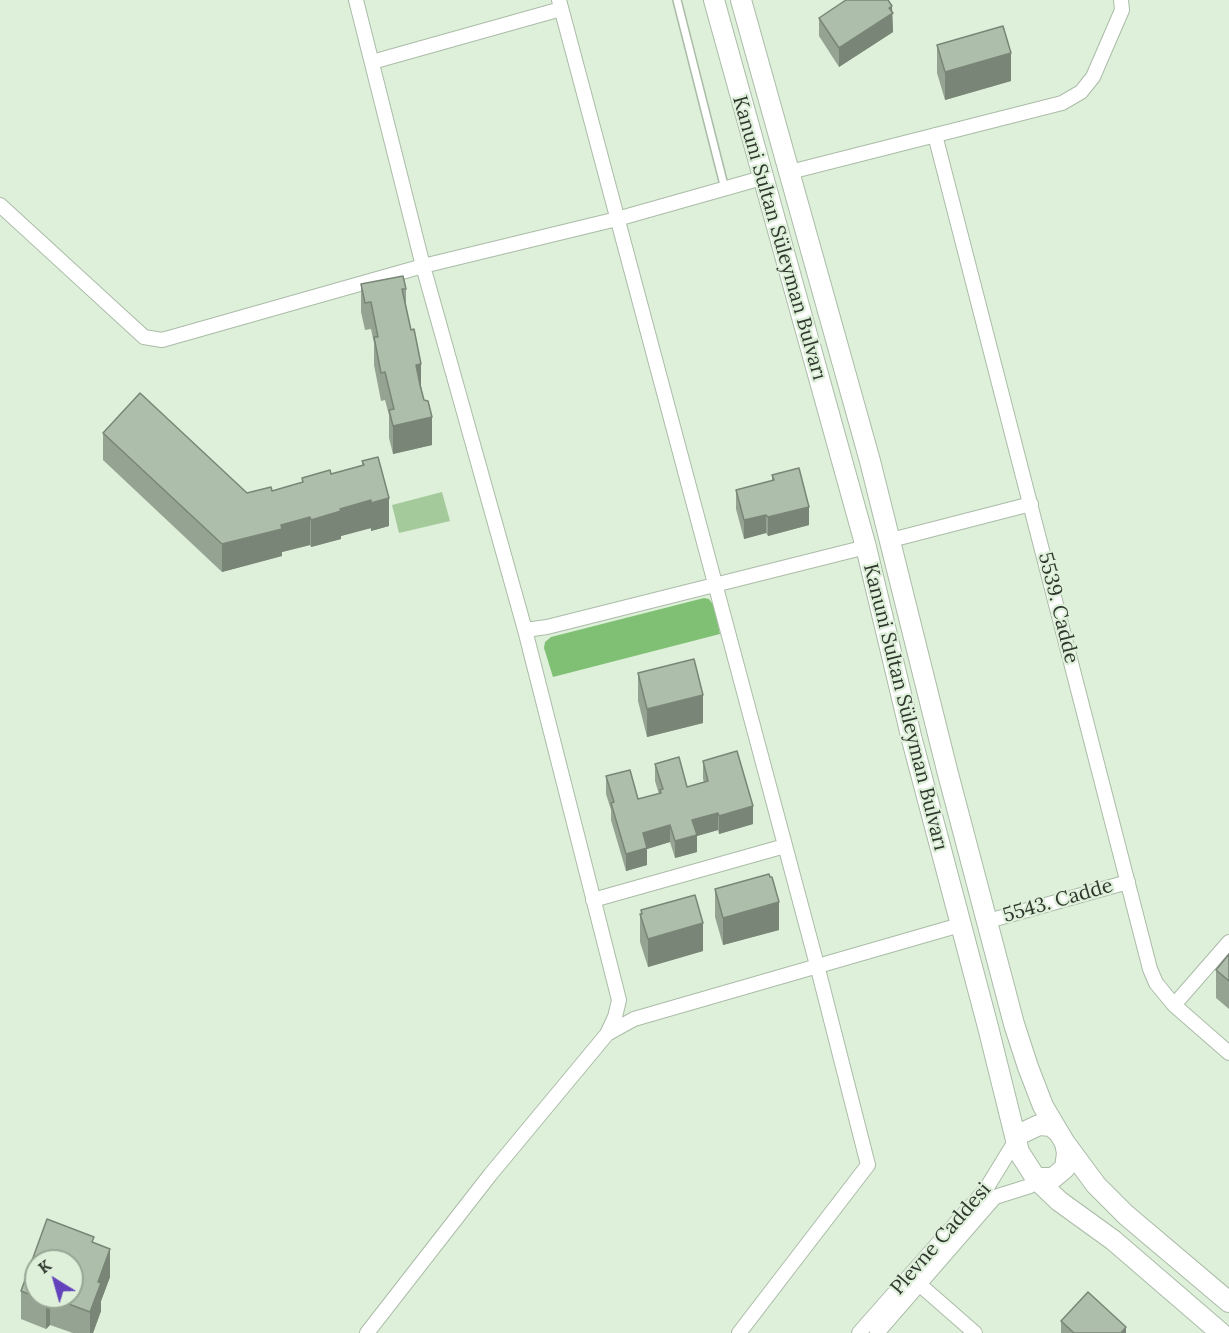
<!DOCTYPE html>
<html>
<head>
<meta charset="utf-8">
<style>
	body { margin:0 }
	#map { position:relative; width:1229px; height:1333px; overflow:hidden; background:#def0da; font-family:Lora,serif }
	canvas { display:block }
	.north { position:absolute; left:24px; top:1249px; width:60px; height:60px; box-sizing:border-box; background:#def0da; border:2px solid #98a695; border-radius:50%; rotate:323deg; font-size:16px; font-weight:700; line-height:24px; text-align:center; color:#2f362d }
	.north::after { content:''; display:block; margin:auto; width:21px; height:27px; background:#6343bb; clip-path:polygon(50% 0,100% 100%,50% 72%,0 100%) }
</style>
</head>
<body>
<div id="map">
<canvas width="1229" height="1333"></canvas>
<div class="north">K</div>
</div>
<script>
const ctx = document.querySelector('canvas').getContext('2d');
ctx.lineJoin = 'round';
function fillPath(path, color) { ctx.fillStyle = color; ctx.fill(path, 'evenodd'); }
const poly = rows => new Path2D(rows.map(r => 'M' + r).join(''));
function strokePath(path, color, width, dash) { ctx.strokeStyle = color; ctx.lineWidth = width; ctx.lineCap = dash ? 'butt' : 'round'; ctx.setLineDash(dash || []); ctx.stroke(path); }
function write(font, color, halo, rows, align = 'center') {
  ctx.font = font + ' Lora,serif'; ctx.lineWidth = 4.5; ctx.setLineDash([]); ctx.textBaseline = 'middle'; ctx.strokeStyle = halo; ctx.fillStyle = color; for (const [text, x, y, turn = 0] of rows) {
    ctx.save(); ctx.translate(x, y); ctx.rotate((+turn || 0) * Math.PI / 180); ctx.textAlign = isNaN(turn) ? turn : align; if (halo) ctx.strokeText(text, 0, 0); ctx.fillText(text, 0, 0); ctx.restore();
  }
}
fillPath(poly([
	[442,492,450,521,399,533,392,505]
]), '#a4ca9c');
fillPath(poly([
	[704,598,709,599,714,606,720,634,553,677,544,648,545,642,551,637]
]), '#80c074');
const lane = poly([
	[677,0,725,189]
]);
const street = poly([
	[356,0,423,266,525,630,619,1000,615,1017,607,1034],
	[559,0,817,965,868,1165,739,1333],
	[372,62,561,9],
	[935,135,1150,969,1156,983,1174,1005,1229,1053],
	[790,172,1062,103,1081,92,1093,77,1122,10,1121,0],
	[0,205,144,337,162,340,423,266,617,219,762,178],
	[891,540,1031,504],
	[525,630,547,627,866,547],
	[593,900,785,846],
	[988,921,1128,882],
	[1174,1005,1229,942],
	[919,1284,975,1333],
	[367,1333,490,1175,607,1034,634,1019,960,925],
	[859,1333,986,1189,1016,1140],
	[877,1333,995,1197,1030,1186,1037,1180]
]);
const primary = poly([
	[714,0,866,547,912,740,988,1027,1019,1152,1037,1180,1059,1201,1113,1240,1221,1333],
	[741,0,870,461,947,770,1014,1024,1028,1067,1043,1106,1065,1143,1096,1185,1126,1215,1229,1302],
	[1016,1140,1020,1134,1039,1125,1051,1126,1058,1132],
	[1037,1180,1039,1178,1053,1178,1065,1168,1067,1153,1065,1143]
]);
strokePath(lane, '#aabca7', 10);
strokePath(street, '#aabca7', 16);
strokePath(primary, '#aabca7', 22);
strokePath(lane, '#fff', 7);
strokePath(street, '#fff', 14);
strokePath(primary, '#fff', 20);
fillPath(poly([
	[892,12,893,32,839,67,819,36,819,18],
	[937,45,1011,81,945,100,937,73],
	[361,284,406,289,406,305,432,445,393,454,389,438,389,415,385,400,381,401,374,365,374,343,371,329,365,330,361,312],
	[103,433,247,493,272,491,302,483,302,478,331,474,362,465,362,461,389,526,371,531,371,528,341,536,341,539,311,547,310,545,282,552,282,556,222,572,103,460],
	[772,475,809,525,768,536,766,533,744,539,736,509,736,490,772,481],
	[638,673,703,723,647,737,638,701],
	[703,761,753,824,719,834,718,830,697,836,697,852,675,858,670,842,647,849,647,865,626,871,611,820,611,810,606,794,606,776,638,799,659,794,655,781,655,764,687,787,704,782,703,779],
	[715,889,779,930,723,945,715,917],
	[641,910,703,951,648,967,640,942,640,914,641,914],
	[1229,954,1229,1009,1216,998,1216,970],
	[94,1243,110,1277,101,1301,101,1311,93,1333,73,1333,50,1325,46,1329,21,1319,21,1291],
	[1061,1321,1126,1333,1061,1333]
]), '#95a492');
fillPath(poly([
	[892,6,893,32,839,67,839,48],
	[1011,53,1011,81,945,100,945,72],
	[421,364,421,392,416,365],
	[432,417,432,445,393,454,393,426],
	[389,498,389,526,371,531,371,503],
	[371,500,371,528,341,536,341,539,311,547,311,520,340,509],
	[809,507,809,525,768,536,768,517],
	[766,515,766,533,744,539,744,520],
	[310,517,310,545,282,552,282,556,222,572,222,544,281,525],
	[703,695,703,723,647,737,647,709],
	[753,806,753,824,719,834,719,816],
	[718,813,718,830,697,836,697,852,675,858,675,841,692,820],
	[670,825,670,842,647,849,647,865,626,871,626,854,643,833],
	[779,902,779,930,723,945,723,918],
	[703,923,703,951,648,967,648,939],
	[110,1249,110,1277,101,1301,101,1311,93,1333,90,1333,90,1312,98,1282],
	[50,1297,50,1325,46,1329,46,1301],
	[1126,1327,1126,1333,1121,1333]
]), '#798677');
const building = poly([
	[846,0,888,0,892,6,889,8,893,13,839,48,819,18,846,0],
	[1003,26,1011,53,945,72,937,45,1003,26],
	[403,276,406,289,402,289,411,330,414,329,421,364,416,365,420,385,424,400,428,401,432,417,393,426,389,410,394,409,385,372,381,373,374,337,378,337,371,302,365,303,361,284,403,276],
	[140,393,247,493,271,487,272,491,303,482,302,478,330,470,331,474,364,465,362,461,378,457,389,498,371,503,371,500,340,509,341,511,311,520,310,517,281,525,282,529,222,544,103,433,140,393],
	[799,468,809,507,768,517,766,515,744,520,736,490,774,480,772,475,799,468],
	[694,659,703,695,647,709,638,673,694,659],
	[737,751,753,806,719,816,718,813,692,820,697,835,675,841,670,825,643,833,647,848,626,854,611,803,614,802,606,776,630,770,638,799,661,793,660,790,663,789,655,764,679,757,687,787,708,781,703,761,737,751],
	[769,874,770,877,772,877,779,902,723,918,715,889,769,874],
	[695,895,703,923,648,939,640,914,642,914,641,910,695,895],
	[1229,954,1229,981,1216,970,1229,954],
	[47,1219,94,1237,92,1242,110,1249,98,1282,101,1283,90,1312,50,1297,72,1297,72,1261,36,1261,36,1297,50,1297,46,1301,21,1291,47,1219],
	[1088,1292,1126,1327,1121,1333,1074,1333,1061,1321,1088,1292]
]);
fillPath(building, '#adbfaa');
strokePath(building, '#798677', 1.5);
write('20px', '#2f362d', '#def0da', [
	["Kanuni Sultan Süleyman Bulvarı",779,238,74],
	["5539. Cadde",1058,608,76],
	["Kanuni Sultan Süleyman Bulvarı",905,707,76],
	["5543. Cadde",1058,901,-16],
	["Plevne Caddesi",941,1239,-49]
]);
</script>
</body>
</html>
